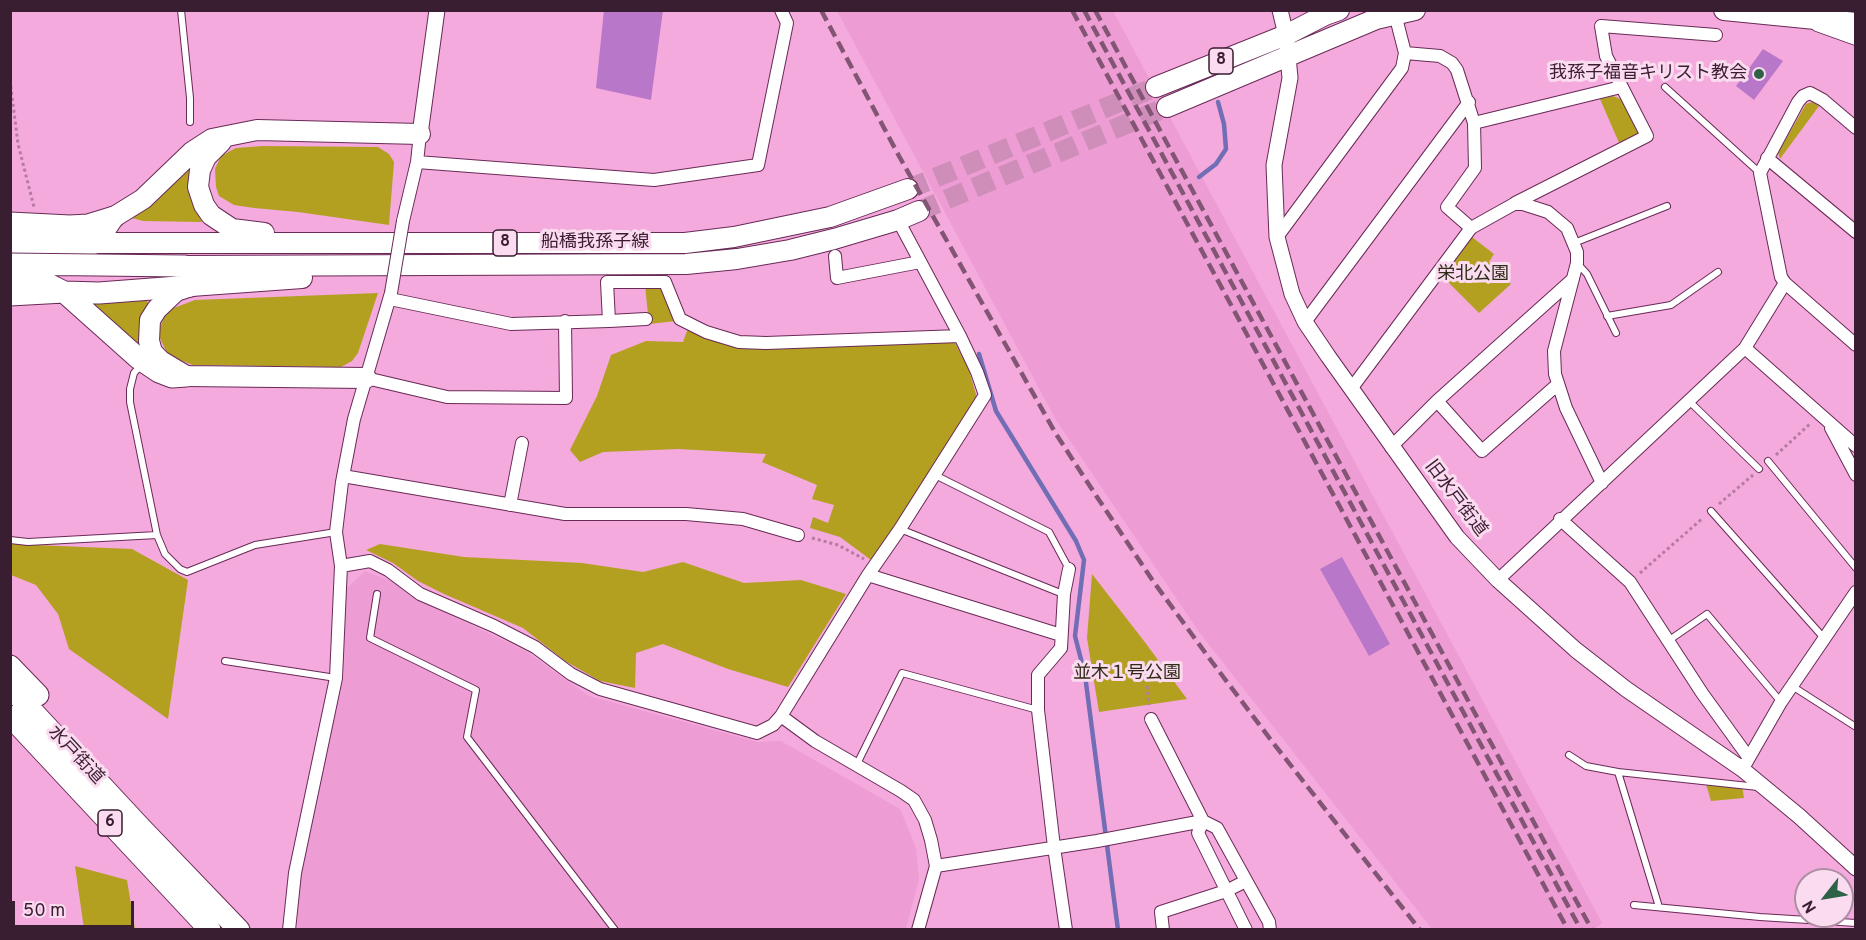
<!DOCTYPE html>
<html>
<head>
<meta charset="utf-8">
<style>
	body { margin:0 }
	#map { position:relative; width:1866px; height:940px; overflow:hidden; background:#f4aadc; font-family:Overpass,sans-serif }
	canvas { display:block }
	.frame { position:absolute; inset:0; border:12px solid #391d31; pointer-events:none }
	.north { position:absolute; left:1794px; top:868px; width:60px; height:60px; box-sizing:border-box; background:#fadbef; border:2px solid #ad8fa3; border-radius:50%; rotate:239deg; font-size:16px; font-weight:700; line-height:24px; text-align:center; color:#391d31 }
	.north::after { content:''; display:block; margin:auto; width:21px; height:27px; background:#2e6248; clip-path:polygon(50% 0,100% 100%,50% 72%,0 100%) }
	.scale { position:absolute; left:12px; top:901px; width:122px; height:27px; box-sizing:border-box; border:3px solid #391d31; border-top:0; padding-left:8px; font-size:18px; line-height:21px; white-space:nowrap; color:#391d31; -webkit-text-stroke:4px #fadbef; paint-order:stroke }
</style>
</head>
<body>
<div id="map">
<canvas width="1866" height="940"></canvas>
<div class="frame"></div>
<div class="north">N</div>
<div class="scale">50 m</div>
</div>
<script>
const ctx = document.querySelector('canvas').getContext('2d');
ctx.lineJoin = 'round';
function fillPath(path, color) { ctx.fillStyle = color; ctx.fill(path, 'evenodd'); }
const poly = rows => new Path2D(rows.map(r => 'M' + r).join(''));
function strokePath(path, color, width, dash) { ctx.strokeStyle = color; ctx.lineWidth = width; ctx.lineCap = dash ? 'butt' : 'round'; ctx.setLineDash(dash || []); ctx.stroke(path); }
function write(font, color, halo, rows, align = 'center') {
  ctx.font = font + ' Overpass,"Noto Sans JP",sans-serif'; ctx.lineWidth = 6; ctx.setLineDash([]); ctx.textBaseline = 'middle'; ctx.strokeStyle = halo; ctx.fillStyle = color; for (const [text, x, y, turn = 0] of rows) {
    ctx.save(); ctx.translate(x, y); ctx.rotate((+turn || 0) * Math.PI / 180); ctx.textAlign = isNaN(turn) ? turn : align; if (halo) ctx.strokeText(text, 0, 0); ctx.fillText(text, 0, 0); ctx.restore();
  }
}
fillPath(poly([
	[837,11,1113,11,1602,923,1593,930,1432,929,1199,632,1056,420],
	[365,571,391,581,414,598,524,650,589,696,758,742,781,741,900,809,916,848,919,879,906,929,297,930,301,867,344,675,345,590]
]), '#ee9dd4');
fillPath(poly([
	[1613,96,1623,100,1639,130,1636,137,1620,145,1600,99],
	[1812,102,1819,106,1780,159,1778,153,1806,104],
	[263,146,378,147,389,154,394,162,389,225,298,212,254,208,234,205,219,196,216,187,215,169,221,156,236,148],
	[193,163,187,188,193,205,202,222,143,221,132,218,161,195],
	[1472,237,1494,254,1489,262,1511,284,1479,313,1443,277],
	[645,285,660,285,676,321,649,324],
	[378,293,358,353,352,361,341,367,193,365,172,357,166,351,159,336,159,329,165,316,171,309,195,300],
	[146,299,148,303,139,336,140,347,91,304,92,301],
	[688,328,738,347,766,349,954,341,969,370,977,398,896,527,871,560,840,537,810,528,813,517,828,523,834,505,812,499,817,485,762,462,766,454,679,449,603,452,580,462,570,450,597,396,611,355,646,341,683,342],
	[11,544,132,549,188,580,168,719,69,649,58,614,36,585,11,575],
	[380,544,464,557,582,563,643,572,683,562,744,583,801,580,846,594,788,687,728,669,663,644,636,653,635,688,600,681,565,661,523,628,444,594,418,581,393,563,366,550],
	[1092,574,1144,641,1187,699,1099,712,1087,638],
	[1705,781,1742,785,1744,798,1711,801],
	[75,866,127,880,135,929,84,929]
]), '#b3a021');
strokePath(poly([
	[1199,177,1216,164,1226,149,1224,124,1218,102],
	[979,354,996,411,1076,541,1084,560,1075,636,1085,675,1118,930]
]), '#726eb5', 4.5);
fillPath(poly([
	[604,10,663,10,651,100,596,88],
	[1763,49,1783,61,1754,100,1736,86],
	[1342,557,1390,644,1369,656,1320,569]
]), '#b977c9');
strokePath(poly([
	[908,189,1156,87],
	[919,211,1167,107]
]), '#cf8eba', 20, [20, 10]);
const service = poly([
	[181,10,190,98,190,122],
	[1665,87,1760,173],
	[1574,243,1667,206],
	[1577,263,1587,274,1616,333],
	[1607,316,1671,305,1718,272],
	[142,364,134,373,130,389,130,402,157,535,165,554,180,569,187,572,255,545,336,532],
	[1689,401,1759,469],
	[1768,461,1856,568],
	[935,475,1049,532,1069,569],
	[1711,511,1823,637],
	[900,529,1063,594],
	[10,540,28,542,157,535],
	[377,594,370,638,476,690,467,737,615,930],
	[1668,641,1707,614,1781,702],
	[225,661,336,678],
	[1792,686,1856,727],
	[1569,755,1586,766,1618,772],
	[856,766,902,673,1038,710],
	[1634,905,1760,917,1856,923],
	[1659,907,1618,772,1758,787]
]);
const minor = poly([
	[1395,14,1405,53],
	[1817,25,1856,39],
	[1474,123,1621,87],
	[1767,158,1856,232],
	[417,162,654,180,758,165,787,23,781,10],
	[1515,203,1647,136,1606,56,1601,26,1716,35],
	[403,221,417,162,420,134],
	[1277,237,1402,68,1405,53,1440,56,1452,63,1457,70,1474,123,1475,168,1447,207,1471,228],
	[835,256,837,278,920,262],
	[1785,283,1856,345],
	[390,299,511,324,609,321,607,282,665,282,680,319,706,332,739,342,766,343,960,336],
	[609,321,646,319],
	[1305,322,1469,102],
	[1745,348,1856,446],
	[366,378,447,397,566,398,565,321],
	[1351,389,1471,228,1514,204,1523,204,1548,212,1567,228,1577,252,1577,263,1554,351,1555,374,1566,408,1602,483],
	[1437,401,1482,451,1558,384],
	[1831,428,1856,475],
	[1391,447,1437,401,1573,279],
	[343,476,565,514,686,514,743,519,798,535],
	[510,505,522,443],
	[1560,519,1630,582,1702,693,1749,758],
	[341,566,370,561,388,570,420,594,494,626,535,647,571,674,600,689,757,733,773,725,781,716,868,575,900,529,985,395,977,372,960,336,898,220],
	[868,575,1061,635],
	[1498,580,1745,348,1785,283,1781,277,1760,173,1798,102,1803,96,1810,93,1823,100,1856,128],
	[781,716,815,741,901,791,914,800,925,820,931,840,936,866,918,930],
	[1151,719,1203,821,1198,833,1246,930],
	[1746,763,1781,702,1856,592],
	[936,866,1097,841,1203,821,1217,828,1269,922,1270,930],
	[289,930,295,873,336,678,341,566,336,532,342,482,354,419,391,293],
	[1066,930,1054,847,1038,710,1038,675,1061,648,1064,594,1069,569],
	[1163,930,1161,912,1226,891,1246,881]
]);
const tertiary = poly([
	[1280,10,1286,35,1290,78,1274,165,1277,237,1292,294,1305,322,1328,356,1457,537,1498,580,1576,650,1626,689,1742,769,1799,816,1856,868],
	[420,134,437,10]
]);
const primary = poly([
	[1724,10,1856,23],
	[1156,87,1286,35,1325,15,1339,10],
	[1167,107,1376,19,1415,10],
	[221,142,206,157,200,170,198,187,204,205,211,215,232,229,264,233],
	[106,229,114,217,143,199,192,152,212,139,257,130,420,134],
	[95,243,685,243,734,237,830,217,908,189],
	[185,266,686,264,737,259,790,250,834,239,898,220,919,211],
	[302,278,191,286,176,291,157,309,150,320,149,341,152,352,161,361,186,376,366,378]
]);
const trunk = poly([
	[10,223,70,226,88,225,114,217],
	[10,242,95,243],
	[10,264,185,266],
	[10,278,42,281,64,292,138,358,159,372,172,377,186,376],
	[10,295,64,292,99,293,191,286],
	[10,666,38,695],
	[10,687,141,828,239,930],
	[10,716,210,930]
]);
strokePath(service, '#692a57', 8);
strokePath(minor, '#692a57', 14);
strokePath(tertiary, '#692a57', 17);
strokePath(primary, '#692a57', 22);
strokePath(trunk, '#692a57', 23);
strokePath(poly([
	[10,80,18,144,34,207],
	[1776,455,1811,423],
	[1719,504,1753,475],
	[812,538,838,545,864,559],
	[1640,573,1703,518],
	[1147,686,1149,705]
]), '#b67ba3', 3, [3, 3]);
strokePath(service, '#fff', 6);
strokePath(minor, '#fff', 12);
strokePath(tertiary, '#fff', 15);
strokePath(primary, '#fff', 20);
strokePath(trunk, '#fff', 21);
strokePath(poly([
	[821,10,899,156,1056,434,1097,497,1153,581,1212,662,1274,744,1420,930],
	[1072,10,1568,930],
	[1084,10,1581,930],
	[1095,10,1592,930]
]), '#835575', 4.5, [12, 6]);
const minorBridge = poly([
	[391,293,403,221]
]);
strokePath(minorBridge, '#692a57', 14, []);
strokePath(minorBridge, '#fff', 12);
for (const [x, y, r, color] of [
	[1759,74,6,"#2e6248"]
]) { const dot = new Path2D(); dot.arc(x, y, r, 0, 2 * Math.PI); ctx.fillStyle = color; ctx.fill(dot); strokePath(dot, '#fadbef', 2); }
for (const [x, y, w] of [
	[1221,61,24],
	[505,243,24],
	[110,823,24]
]) { const box = new Path2D(); box.roundRect(x - w / 2, y - 13, w, 26, 4.5); ctx.fillStyle = '#fadbef'; ctx.fill(box); strokePath(box, '#391d31', 1.5); }
write('bold 16px', '#391d31', null, [
	["8",1221,61],
	["8",505,243],
	["6",110,823]
]);
write('18px', '#391d31', '#fadbef', [
	["我孫子福音キリスト教会",1747,74]
], 'right');
write('18px', '#391d31', '#fadbef', [
	["船橋我孫子線",595,243],
	["旧水戸街道",1455,499,53],
	["水戸街道",75,756,47]
]);
write('18px', '#2e2b17', '#fadbef', [
	["栄北公園",1473,275],
	["並木１号公園",1127,674]
]);
</script>
</body>
</html>
